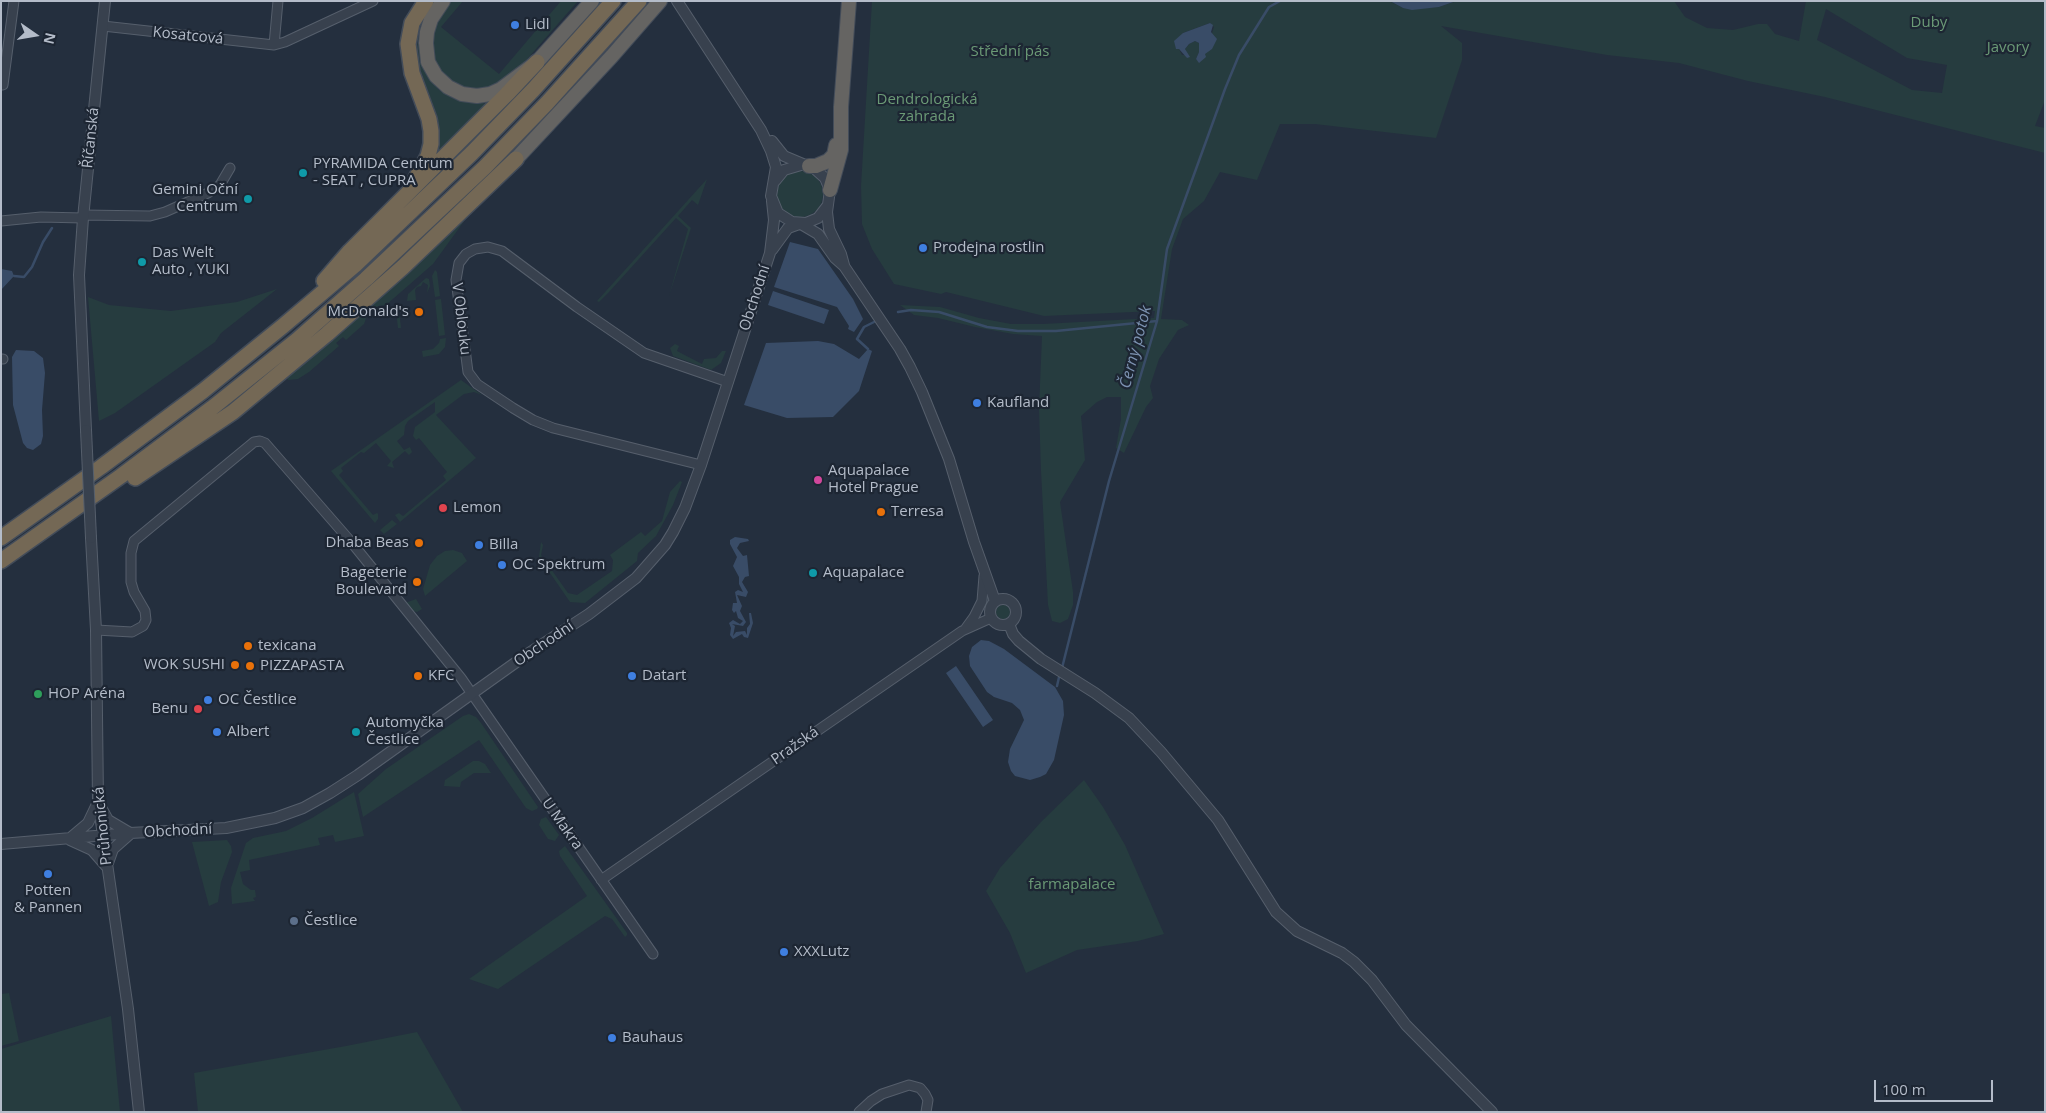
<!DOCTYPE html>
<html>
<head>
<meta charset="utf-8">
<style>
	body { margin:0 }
	#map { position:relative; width:2046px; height:1113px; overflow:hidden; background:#242f3e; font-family:"Open Sans",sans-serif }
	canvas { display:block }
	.frame { position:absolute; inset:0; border:2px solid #b4bcc9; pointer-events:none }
	.north { position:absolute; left:10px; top:10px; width:50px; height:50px; -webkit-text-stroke:4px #1d2633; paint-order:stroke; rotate:103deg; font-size:14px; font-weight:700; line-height:20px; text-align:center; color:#b4bcc9 }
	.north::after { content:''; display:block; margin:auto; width:18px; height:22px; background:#b4bcc9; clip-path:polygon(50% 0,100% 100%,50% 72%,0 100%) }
	.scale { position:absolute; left:1874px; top:1080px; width:119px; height:22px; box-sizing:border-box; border:2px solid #b4bcc9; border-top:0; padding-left:6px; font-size:15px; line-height:18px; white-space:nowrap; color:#b4bcc9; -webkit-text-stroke:4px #1d2633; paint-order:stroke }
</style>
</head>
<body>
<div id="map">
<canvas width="2046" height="1113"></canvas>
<div class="frame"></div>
<div class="north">N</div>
<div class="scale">100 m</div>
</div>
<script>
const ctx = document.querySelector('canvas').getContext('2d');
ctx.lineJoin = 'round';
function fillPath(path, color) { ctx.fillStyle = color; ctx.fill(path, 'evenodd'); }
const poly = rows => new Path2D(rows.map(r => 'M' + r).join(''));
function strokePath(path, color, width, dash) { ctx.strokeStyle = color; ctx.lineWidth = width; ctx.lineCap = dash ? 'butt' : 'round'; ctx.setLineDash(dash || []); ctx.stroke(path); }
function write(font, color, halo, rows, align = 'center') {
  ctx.font = font + ' "Open Sans",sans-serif'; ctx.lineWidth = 4.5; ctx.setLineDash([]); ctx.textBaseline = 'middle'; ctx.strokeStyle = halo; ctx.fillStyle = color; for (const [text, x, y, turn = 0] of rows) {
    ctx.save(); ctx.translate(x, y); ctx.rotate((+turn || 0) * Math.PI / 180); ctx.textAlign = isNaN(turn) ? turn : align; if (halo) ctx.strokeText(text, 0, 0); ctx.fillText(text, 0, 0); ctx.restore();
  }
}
fillPath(poly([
	[450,1,463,1,441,27,499,74,561,1,578,1,515,73,490,90,460,89,434,67,431,31],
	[872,1,1390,1,1403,8,1439,7,1456,1,1674,1,1685,17,1707,28,1733,30,1758,24,1767,24,1775,34,1799,41,1806,1,2045,1,2045,100,2035,126,2045,128,2045,153,1825,97,1748,81,1679,63,1607,55,1441,26,1462,43,1462,60,1436,138,1315,124,1280,124,1257,180,1220,172,1204,201,1183,219,1172,249,1161,319,1182,320,1189,325,1178,330,1159,359,1150,386,1153,398,1146,407,1124,453,1116,448,1121,419,1121,397,1107,397,1097,402,1081,416,1085,460,1060,502,1073,592,1073,605,1068,619,1060,623,1052,621,1048,605,1041,471,1039,409,1042,336,1013,334,975,327,938,318,914,315,900,305,940,307,979,318,1011,324,1043,324,1154,318,1155,311,1044,316,946,292,941,294,894,284,872,249,862,224,861,186],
	[1826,9,1907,58,1947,65,1942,93,1912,90,1817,40],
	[1210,23,1214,27,1205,54,1200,62,1196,59,1199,52,1199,43,1195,41,1189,44,1185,49,1187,58,1186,55,1182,55,1179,49,1183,33],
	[419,34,420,55,424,68,429,79,439,90,455,99,488,104,440,153,438,150,438,118,418,64,417,46],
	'777 194a23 23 0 1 1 46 0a23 23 0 1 1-46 0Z',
	[707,179,698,205,692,200,678,216,691,228,669,296,688,229,676,218,609,292,599,302,597,301],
	[465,220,433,264,386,305,378,306,367,316,364,324,346,340,343,337,336,343,339,346,309,372,298,379,288,380,287,378,398,282],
	[435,270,437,272,440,296,435,297,432,276],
	[426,278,429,279,430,286,427,293,428,285,423,282,421,286,417,287,415,290,416,300,407,301,408,294],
	[277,289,221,333,215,342,115,413,99,421,88,297,109,305,171,311,237,302],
	[441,299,445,335,439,336,435,300],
	[399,304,401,309,399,310,401,328,398,328,396,312,390,312],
	[446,338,445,347,439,354,423,357,422,351,433,349,439,343,440,339],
	[675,344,679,346,677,351,702,364,704,359,716,358,722,351,726,351,721,363,711,370,673,356,670,348],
	[461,380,482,395,474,392,464,394,436,415,476,458,400,522,395,515,399,513,403,516,446,480,443,476,447,472,419,438,416,440,413,436,415,427,435,412,435,402,408,421,405,426,404,435,397,441,404,450,410,447,412,452,409,455,405,451,392,462,394,468,387,466,391,461,376,443,364,453,361,452,341,468,343,471,339,475,373,515,377,513,378,514,378,519,375,523,331,471],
	[680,481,682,482,673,505,656,536,638,553,637,561,585,603,570,602,539,557,541,542,543,545,541,555,568,593,577,595,612,571,613,560,610,555,641,532,645,536,662,521,670,492],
	[392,520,397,524,384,534,380,530],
	[453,550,462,553,467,561,425,596,423,589,430,565,437,556,445,551],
	[416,599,422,609,417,612,413,611,405,603],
	'996 612a7 7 0 1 1 14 0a7 7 0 1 1-14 0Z',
	[469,714,476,717,481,723,538,807,537,809,532,811,526,808,479,740,363,817,358,794,386,769,463,716],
	[473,761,479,761,485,764,491,773,474,773,461,782,460,787,444,786,445,780],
	[1084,780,1103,807,1125,845,1164,934,1138,941,1077,950,1026,973,1010,933,986,891,1000,868,1041,822],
	[354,792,364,836,335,842,333,835,318,838,320,845,249,860,250,870,240,872,243,884,251,890,255,890,256,897,253,898,255,901,232,904,231,888,246,843,253,838,286,831,312,818],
	[546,817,559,835,555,841,548,839,539,825,541,819],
	[227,840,231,846,232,852,221,882,218,902,209,906,192,842],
	[565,846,627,933,627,935,625,937,612,919,605,916,498,989,469,979,587,896,560,856,559,851],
	[9,993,19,1041,1,1046,1,994],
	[111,1016,120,1112,1,1112,1,1049],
	[417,1032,463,1112,198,1112,194,1073,346,1046]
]), '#263c3f');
fillPath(poly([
	[1390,1,1456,1,1439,7,1412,10,1403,8],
	[1210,23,1213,25,1211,32,1217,39,1212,49,1205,54,1206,57,1199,63,1196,59,1199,52,1199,43,1195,41,1189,44,1185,49,1190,57,1187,58,1179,49,1176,49,1174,41,1183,33],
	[790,242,818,249,853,299,863,319,854,332,848,329,849,326,837,307,774,287],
	[1,269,12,271,14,276,1,290],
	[773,291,829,310,824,324,768,305],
	[818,341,834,344,859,359,868,349,872,351,859,391,833,417,787,418,744,405,766,343],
	[16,350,34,351,43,358,45,373,42,410,43,436,41,444,33,450,27,448,23,443,13,405,12,357],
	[735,537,748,539,749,541,740,543,737,548,743,556,747,555,749,576,745,577,742,582,748,592,746,597,737,595,742,606,740,611,746,622,743,626,732,624,735,626,733,636,736,632,745,631,747,635,747,628,750,624,749,613,751,613,753,623,748,638,744,637,742,634,733,639,730,635,731,628,729,623,733,620,740,624,743,621,738,618,736,611,734,613,732,610,733,603,737,603,735,592,738,590,743,592,739,584,739,577,733,566,737,557,730,544,730,540],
	[981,640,989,641,1004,649,1055,687,1063,701,1064,715,1054,760,1046,774,1040,777,1030,780,1015,776,1011,771,1008,762,1010,749,1024,720,1020,710,1012,703,994,697,987,692,970,666,969,656,972,647],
	[956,666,993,720,983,727,946,673]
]), '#394c67');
strokePath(poly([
	[14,276,24,277,32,267,43,242,52,228],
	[898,312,911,310,939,312,987,327,1018,331,1056,331,1157,321],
	[868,349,857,339,864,327,874,322],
	[1062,668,1109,481,1157,321,1167,249,1225,89,1239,55,1269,7,1280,1],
	[1057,686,1060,673]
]), '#394c67', 2.5);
const minor = poly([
	[103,26,274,45,285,42,373,1],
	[274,45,278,1],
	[3,85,14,1],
	[83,215,150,216,165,212,208,193,220,185,230,168],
	[1,221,41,217,83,218],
	[1,359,3,359],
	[701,465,553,428,533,420,513,408,477,384,468,372,456,280,459,263,466,254,475,249,488,247,502,251,577,307,644,353,728,382],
	[966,628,974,617,982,601,984,576],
	[96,630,132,632,143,626,146,620,145,611,134,592,131,582,131,553,134,541,254,442,260,441,265,443,352,543,461,678,653,954],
	[601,880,962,631,991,618],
	[859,1112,871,1101,882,1094,909,1085,920,1088,925,1094,928,1100,926,1112]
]);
const tertiary = poly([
	[677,1,761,130,771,151,776,167,771,196,778,213,792,222,806,223,818,218,828,205],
	[772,141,784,156,815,169,825,178,830,190,827,212,829,229,841,254,844,265],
	[775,181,784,170,801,165],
	[801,224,818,234,835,258,844,266,900,349,910,367,922,392,949,459,974,542,995,601],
	[772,250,788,228,799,224],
	[86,430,79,275,83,218,105,1],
	[91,538,96,630,98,801,128,1009,139,1112],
	'990 612a13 13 0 1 1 26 0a13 13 0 1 1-26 0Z',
	[1009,624,1013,634,1019,641,1041,659,1095,693,1129,718,1161,752,1218,820,1276,912,1297,931,1342,953,1354,962,1372,980,1406,1025,1492,1112],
	[102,809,108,820,130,833],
	[69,839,88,823,98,802],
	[70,840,92,850,106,866],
	[1,844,130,833,226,828,275,818,303,808,330,793,358,775,529,653,589,614,636,578,665,545,673,532,685,508,701,465,770,253,774,220,772,201],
	[108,863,113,849,130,834]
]);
const trunk = poly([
	[443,1,431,19,427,32,426,43,428,62,436,76,448,87,462,94,477,96,490,94,501,89,537,62,592,1],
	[516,159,612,56,660,1],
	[809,166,816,166,828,161,834,155,836,145],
	[830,190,841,150,841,107,849,1]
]);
const motorway = poly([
	[416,178,428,156,431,144,431,131,429,119,412,73,408,44,412,23,426,1],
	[324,281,350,251,507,94,537,62],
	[135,478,233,412,327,334,403,267,516,159],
	[1,538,101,467,203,391,283,326,355,265,472,153,533,90,613,1],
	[1,561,121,476,212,408,297,340,366,279,485,167,547,103,639,1]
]);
strokePath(minor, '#565f6c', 11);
strokePath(tertiary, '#565f6c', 12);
strokePath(trunk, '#434c59', 16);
strokePath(motorway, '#434c59', 18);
strokePath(minor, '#38414e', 9);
strokePath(tertiary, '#38414e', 10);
strokePath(trunk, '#656462', 14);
strokePath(motorway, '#746855', 15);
const tertiaryBridge = poly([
	[86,430,91,538]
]);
strokePath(tertiaryBridge, '#565f6c', 12, []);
strokePath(tertiaryBridge, '#38414e', 10);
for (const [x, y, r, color] of [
	[515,25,5,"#3f7fe0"],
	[303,173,5,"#0f9aa8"],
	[248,199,5,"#0f9aa8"],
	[923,248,5,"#3f7fe0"],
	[142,262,5,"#0f9aa8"],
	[419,312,5,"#e8710a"],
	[977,403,5,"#3f7fe0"],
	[818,480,5,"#d1479c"],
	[443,508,5,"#e0444e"],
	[881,512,5,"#e8710a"],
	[419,543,5,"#e8710a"],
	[479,545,5,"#3f7fe0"],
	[502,565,5,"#3f7fe0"],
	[813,573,5,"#0f9aa8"],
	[417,582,5,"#e8710a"],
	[248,646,5,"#e8710a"],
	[235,665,5,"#e8710a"],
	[250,666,5,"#e8710a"],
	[418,676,5,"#e8710a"],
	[632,676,5,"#3f7fe0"],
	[38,694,5,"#2e9e5b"],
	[208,700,5,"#3f7fe0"],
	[198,709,5,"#e0444e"],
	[217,732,5,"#3f7fe0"],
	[356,732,5,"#0f9aa8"],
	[48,874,5,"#3f7fe0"],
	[294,921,5,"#5c6f8a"],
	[784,952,5,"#3f7fe0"],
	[612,1038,5,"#3f7fe0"]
]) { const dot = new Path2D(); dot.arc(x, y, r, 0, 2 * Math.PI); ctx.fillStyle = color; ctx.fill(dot); strokePath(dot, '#1d2633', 2); }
write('15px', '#6b9a76', '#1d2633', [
	["Duby",1929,23],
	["Javory",2008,48],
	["Střední pás",1010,52],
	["Dendrologická",927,100],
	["zahrada",927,117],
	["farmapalace",1072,885]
]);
write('15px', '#b4bcc9', '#1d2633', [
	["Lidl",525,25],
	["PYRAMIDA Centrum",313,164],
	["- SEAT , CUPRA",313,181],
	["Gemini Oční",238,190,"right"],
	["Centrum",238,207,"right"],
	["Prodejna rostlin",933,248],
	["Das Welt",152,253],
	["Auto , YUKI",152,270],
	["McDonald's",409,312,"right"],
	["Kaufland",987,403],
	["Aquapalace",828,471],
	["Hotel Prague",828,488],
	["Lemon",453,508],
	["Terresa",891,512],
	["Dhaba Beas",409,543,"right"],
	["Billa",489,545],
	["OC Spektrum",512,565],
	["Bageterie",407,573,"right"],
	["Boulevard",407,590,"right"],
	["Aquapalace",823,573],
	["texicana",258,646],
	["WOK SUSHI",225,665,"right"],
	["PIZZAPASTA",260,666],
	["KFC",428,676],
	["Datart",642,676],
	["HOP Aréna",48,694],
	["OC Čestlice",218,700],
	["Benu",188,709,"right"],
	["Automyčka",366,723],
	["Čestlice",366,740],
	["Albert",227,732],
	["Potten",48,891,"center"],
	["& Pannen",48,908,"center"],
	["Čestlice",304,921],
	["XXXLutz",794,952],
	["Bauhaus",622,1038]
], 'left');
write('15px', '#b4bcc9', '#1d2633', [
	["Kosatcová",188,36,6],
	["Říčanská",91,138,-84],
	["Obchodní",755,298,-72],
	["V Oblouku",461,319,83],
	["Obchodní",544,644,-34],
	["Pražská",795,746,-35],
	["U Makra",562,824,55],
	["Průhonická",103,826,-96],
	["Obchodní",178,831,-3]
]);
write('italic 16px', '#7c92b1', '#1d2633', [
	["Černý potok",1136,347,-75]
]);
</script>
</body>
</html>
